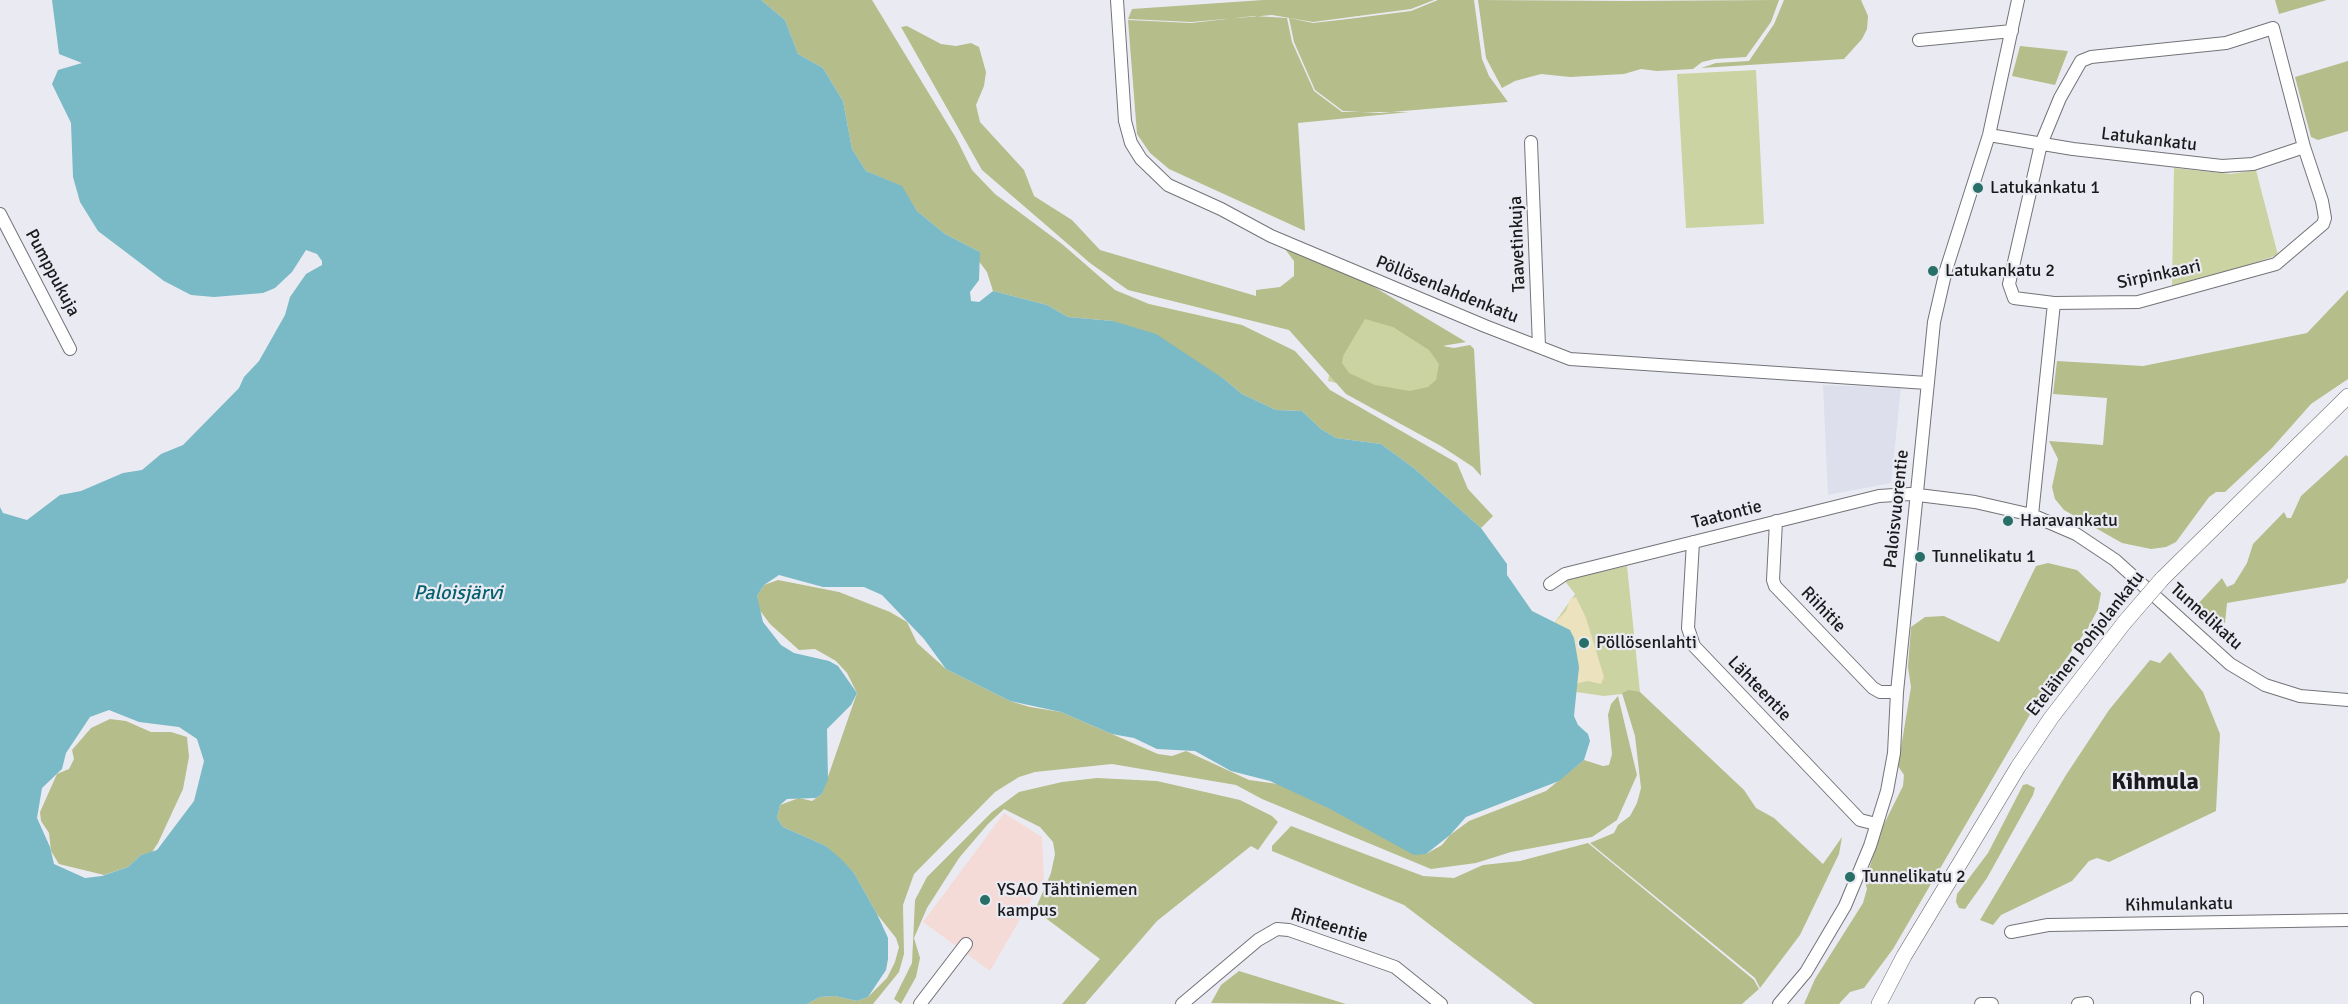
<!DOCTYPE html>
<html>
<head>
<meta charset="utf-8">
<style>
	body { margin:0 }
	canvas { display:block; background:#eaebf2 }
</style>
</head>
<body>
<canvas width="2348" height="1004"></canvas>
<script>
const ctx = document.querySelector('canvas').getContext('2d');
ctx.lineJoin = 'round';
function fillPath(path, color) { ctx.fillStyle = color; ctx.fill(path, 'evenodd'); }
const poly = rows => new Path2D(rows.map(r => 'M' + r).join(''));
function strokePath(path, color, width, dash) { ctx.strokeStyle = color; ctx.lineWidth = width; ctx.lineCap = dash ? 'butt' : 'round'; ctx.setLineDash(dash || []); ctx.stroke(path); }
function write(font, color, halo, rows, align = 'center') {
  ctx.font = font + ' Signika,sans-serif'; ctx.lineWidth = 4.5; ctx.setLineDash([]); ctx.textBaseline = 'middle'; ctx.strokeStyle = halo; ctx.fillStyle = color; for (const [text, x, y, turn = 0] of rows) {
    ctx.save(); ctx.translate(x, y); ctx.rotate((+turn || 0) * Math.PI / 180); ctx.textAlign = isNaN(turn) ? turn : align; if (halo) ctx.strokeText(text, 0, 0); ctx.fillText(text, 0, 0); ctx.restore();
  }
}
fillPath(poly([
	[1823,385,1901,388,1891,483,1828,495]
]), '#dddfed');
fillPath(poly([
	[1004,813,1042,837,1044,878,990,971,923,922]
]), '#f5dbd7');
fillPath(poly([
	[1756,70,1764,224,1686,228,1677,74],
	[2174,168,2231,174,2256,170,2278,255,2230,271,2172,286],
	[1341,311,1447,334,1436,407,1328,381],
	[1627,566,1640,692,1604,696,1576,692,1555,622,1575,594,1564,580]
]), '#ccd3a2');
fillPath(poly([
	[761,0,872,0,956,138,972,170,995,194,1062,244,1115,290,1149,304,1242,325,1295,351,1330,390,1457,463,1468,489,1493,516,1481,528,1415,469,1381,444,1336,438,1321,429,1302,411,1276,410,1242,394,1224,379,1113,321,1068,317,1047,305,993,291,987,272,978,260,980,252,945,234,917,211,901,186,866,171,852,149,843,101,823,68,798,54,785,20],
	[1263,0,1434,0,1411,9,1313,22,1272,15,1191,22,1128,19,1132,9],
	[1438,0,1474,0,1482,59,1489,76,1508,102,1380,113,1343,111,1315,90,1294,42,1289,18,1313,23,1348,19,1411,11],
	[1478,0,1626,1,1779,0,1771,22,1746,57,1715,59,1702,62,1693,69,1657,71,1641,69,1624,74,1570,77,1541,74,1515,81,1502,88,1486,58],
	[1784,0,1861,0,1868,16,1867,29,1862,39,1844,59,1701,68,1716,63,1749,61,1774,24],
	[2275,0,2327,0,2279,14],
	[1254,16,1287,18,1292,42,1314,91,1342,112,1409,112,1298,123,1305,231,1169,169,1150,153,1137,134,1128,20,1191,23],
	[907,26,941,44,956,46,971,43,979,47,986,72,984,86,976,105,980,122,1024,170,1034,196,1072,220,1100,250,1256,296,1256,290,1280,287,1294,276,1294,261,1282,245,1361,279,1466,342,1442,346,1454,348,1470,345,1474,349,1481,476,1473,467,1441,446,1346,394,1289,330,1128,290,1090,263,982,170,901,27],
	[1365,319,1393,327,1429,350,1439,364,1436,380,1428,387,1410,391,1375,385,1349,373,1342,363,1343,356],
	[2020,46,2068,51,2055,85,2012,76],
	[2348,61,2348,131,2318,140,2311,137,2295,77],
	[2348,290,2348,379,2311,404,2272,448,2225,492,2216,492,2209,497,2176,542,2166,547,2151,549,2122,543,2064,510,2055,499,2052,487,2058,459,2049,441,2103,445,2107,398,2053,394,2057,361,2143,366,2307,333],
	[2346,455,2348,457,2348,578,2345,583,2227,603,2225,623,2196,606,2222,578,2227,587,2234,584,2247,563,2253,544,2284,512,2287,518,2291,518,2301,496],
	[2048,563,2077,570,2101,593,2098,609,2088,628,2046,687,1893,949,1864,988,1850,992,1839,1004,1804,1004,1815,979,1863,903,1867,889,1865,882,1882,828,1903,786,1904,775,1898,766,1911,687,1908,667,1911,627,1925,617,1944,616,1999,642,2036,566],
	[778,580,839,592,890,612,907,622,917,643,946,669,1010,701,1030,707,1061,712,1158,754,1172,756,1186,751,1249,780,1278,784,1426,854,1442,845,1450,835,1469,821,1546,791,1584,760,1603,766,1609,765,1612,754,1608,715,1611,704,1618,696,1637,775,1617,820,1592,837,1511,852,1476,863,1431,869,1262,799,1236,785,1112,764,1035,772,1019,777,995,792,914,874,903,905,904,954,899,972,873,1004,807,1004,820,997,835,996,857,1001,868,997,887,978,895,962,899,947,896,938,877,914,854,873,826,846,783,827,777,818,780,805,799,798,812,801,822,794,857,693,847,673,836,661,815,649,799,650,770,624,758,608,757,596,764,585],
	[2170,652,2203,692,2220,734,2216,811,2109,862,2097,858,2089,861,2072,881,2001,915,1993,925,1980,920,2066,775,2109,710,2150,660,2160,663],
	[1629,690,1640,692,1744,790,1756,808,1774,818,1823,864,1842,837,1839,854,1800,935,1760,988,1755,978,1590,843,1614,833,1618,825,1630,816,1637,803,1641,788,1635,736,1622,693],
	[110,719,126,721,151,732,171,732,187,737,189,757,183,789,158,843,152,852,141,855,128,867,104,875,59,864,51,851,49,833,41,821,40,812,57,774,69,769,74,759,72,750,91,728],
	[1097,778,1157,781,1240,800,1272,816,1278,822,1258,850,1251,846,1157,921,1085,1004,1062,1004,1100,959,1035,910,1051,873,1055,854,1053,842,1040,827,1004,809,988,824,959,858,927,908,914,938,920,958,916,977,901,1004,894,999,912,963,915,900,927,877,992,812,1019,792,1062,782],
	[2027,784,2035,788,2033,795,1987,878,1965,909,1959,908,1956,902,1957,894,1988,853,2023,785],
	[1291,826,1423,876,1454,878,1483,865,1520,861,1588,843,1754,980,1759,989,1742,1004,1534,1004,1404,905,1272,851,1272,846],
	[1239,971,1346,1004,1211,1003,1221,985]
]), '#b5bd8b');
fillPath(poly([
	[1576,597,1586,618,1604,677,1601,684,1588,681,1575,684,1579,667,1555,622,1566,611,1570,599]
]), '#ece2bd');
fillPath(poly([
	[52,0,761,0,785,20,798,54,823,68,843,101,852,149,866,171,902,186,917,211,945,234,980,252,979,280,970,292,971,301,979,302,993,291,1047,305,1068,317,1113,321,1156,334,1224,379,1242,394,1276,410,1302,411,1321,429,1336,438,1381,444,1415,469,1481,528,1507,564,1507,575,1532,611,1570,630,1574,638,1579,667,1574,716,1578,725,1588,734,1590,741,1584,760,1559,781,1466,817,1450,835,1426,854,1414,855,1330,809,1270,781,1231,771,1195,751,1157,749,1134,738,1112,734,1061,712,1010,701,946,669,924,639,882,595,864,587,823,587,779,575,764,585,757,596,763,622,781,645,794,653,829,661,838,666,857,693,851,705,827,729,828,779,822,794,816,798,787,799,780,805,777,818,783,827,826,846,841,859,854,873,877,914,888,938,888,959,886,970,868,997,857,1001,835,996,820,997,807,1004,0,1004,0,507,3,513,27,520,60,495,81,491,123,473,142,470,161,454,183,445,239,388,244,377,259,361,285,315,290,297,306,274,322,265,322,261,317,254,306,250,292,272,275,288,263,293,214,297,191,295,164,281,98,231,80,202,73,177,71,123,52,84,58,70,82,63,59,54],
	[109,710,139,722,179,727,197,739,204,761,194,801,157,850,141,855,128,867,102,876,85,878,54,864,50,847,37,818,42,788,62,769,66,753,90,717]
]), '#7ab9c6');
const minor = poly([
	[1117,0,1125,121,1131,143,1141,159,1168,185,1221,209,1271,236,1485,326,1570,359,1927,383],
	[2273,28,2304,147,2322,201,2325,218,2323,224,2276,264,2138,302,2054,303,2014,298,2009,284,2041,144,2060,98,2081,61,2091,57,2226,43,2273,28],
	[1919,40,2012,31],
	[1989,135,2073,149,2222,166,2253,164,2304,147],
	[1531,142,1539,346],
	[0,214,70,349],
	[2032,515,2054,303],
	[1776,521,1773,580,1775,586,1873,688,1880,692,1897,692],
	[1693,542,1688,628,1694,646,1860,820,1876,824],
	[1550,584,1565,574,1879,496,1910,494,1975,502,2032,515,2076,534,2115,560,2230,664,2265,685,2300,696,2348,700],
	[2011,932,2048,925,2348,920],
	[2197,998,2197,1004],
	[920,1004,966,944],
	[1182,1004,1258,940,1277,929,1289,930,1395,967,1441,1004],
	[1779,1004,1806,972,1845,906,1870,846,1887,791,1894,753,1897,692,1934,322,1946,270,1989,135,2018,0],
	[1981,1004,1992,1004],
	[2078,1004,2087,1003]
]);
const major = poly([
	[2162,579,2348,396],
	[1879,1004,1904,956,2018,767,2051,718,2124,623]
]);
strokePath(minor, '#737379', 14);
strokePath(major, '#737379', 16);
strokePath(minor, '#fff', 12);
strokePath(major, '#fff', 15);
const majorBridge = poly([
	[2124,623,2162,579]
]);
strokePath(majorBridge, '#737379', 16, []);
strokePath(majorBridge, '#fff', 15);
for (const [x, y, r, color] of [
	[1978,188,6,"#276f67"],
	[1933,271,6,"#276f67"],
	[2008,521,6,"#276f67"],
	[1920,557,6,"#276f67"],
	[1584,643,6,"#276f67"],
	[1850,877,6,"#276f67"],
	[985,900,6,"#276f67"]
]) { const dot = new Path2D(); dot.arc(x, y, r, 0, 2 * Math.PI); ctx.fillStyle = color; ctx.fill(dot); strokePath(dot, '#eaebf2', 2); }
write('18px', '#1b1b1e', '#eaebf2', [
	["Latukankatu",2149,140,7],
	["Taavetinkuja",1518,244,-92],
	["Pumppukuja",52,273,62],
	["Sirpinkaari",2159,275,-12],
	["Pöllösenlahdenkatu",1447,290,22],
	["Paloisvuorentie",1897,509,-84],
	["Taatontie",1727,515,-14],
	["Riihitie",1823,610,46],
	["Tunnelikatu",2206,617,42],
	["Eteläinen Pohjolankatu",2086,644,-52],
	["Lähteentie",1759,689,46],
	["Kihmulankatu",2179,905,-1],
	["Rinteentie",1329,926,17]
]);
write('18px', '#1b1b1e', '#eaebf2', [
	["Latukankatu 1",1990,188],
	["Latukankatu 2",1945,271],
	["Haravankatu",2020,521],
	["Tunnelikatu 1",1932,557],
	["Pöllösenlahti",1596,643],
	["Tunnelikatu 2",1862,877],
	["YSAO Tähtiniemen",997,890],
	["kampus",997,911]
], 'left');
write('italic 20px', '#056170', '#eaebf2', [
	["Paloisjärvi",458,594]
]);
write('bold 24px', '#1b1b1e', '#eaebf2', [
	["Kihmula",2155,783]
]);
</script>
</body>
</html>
